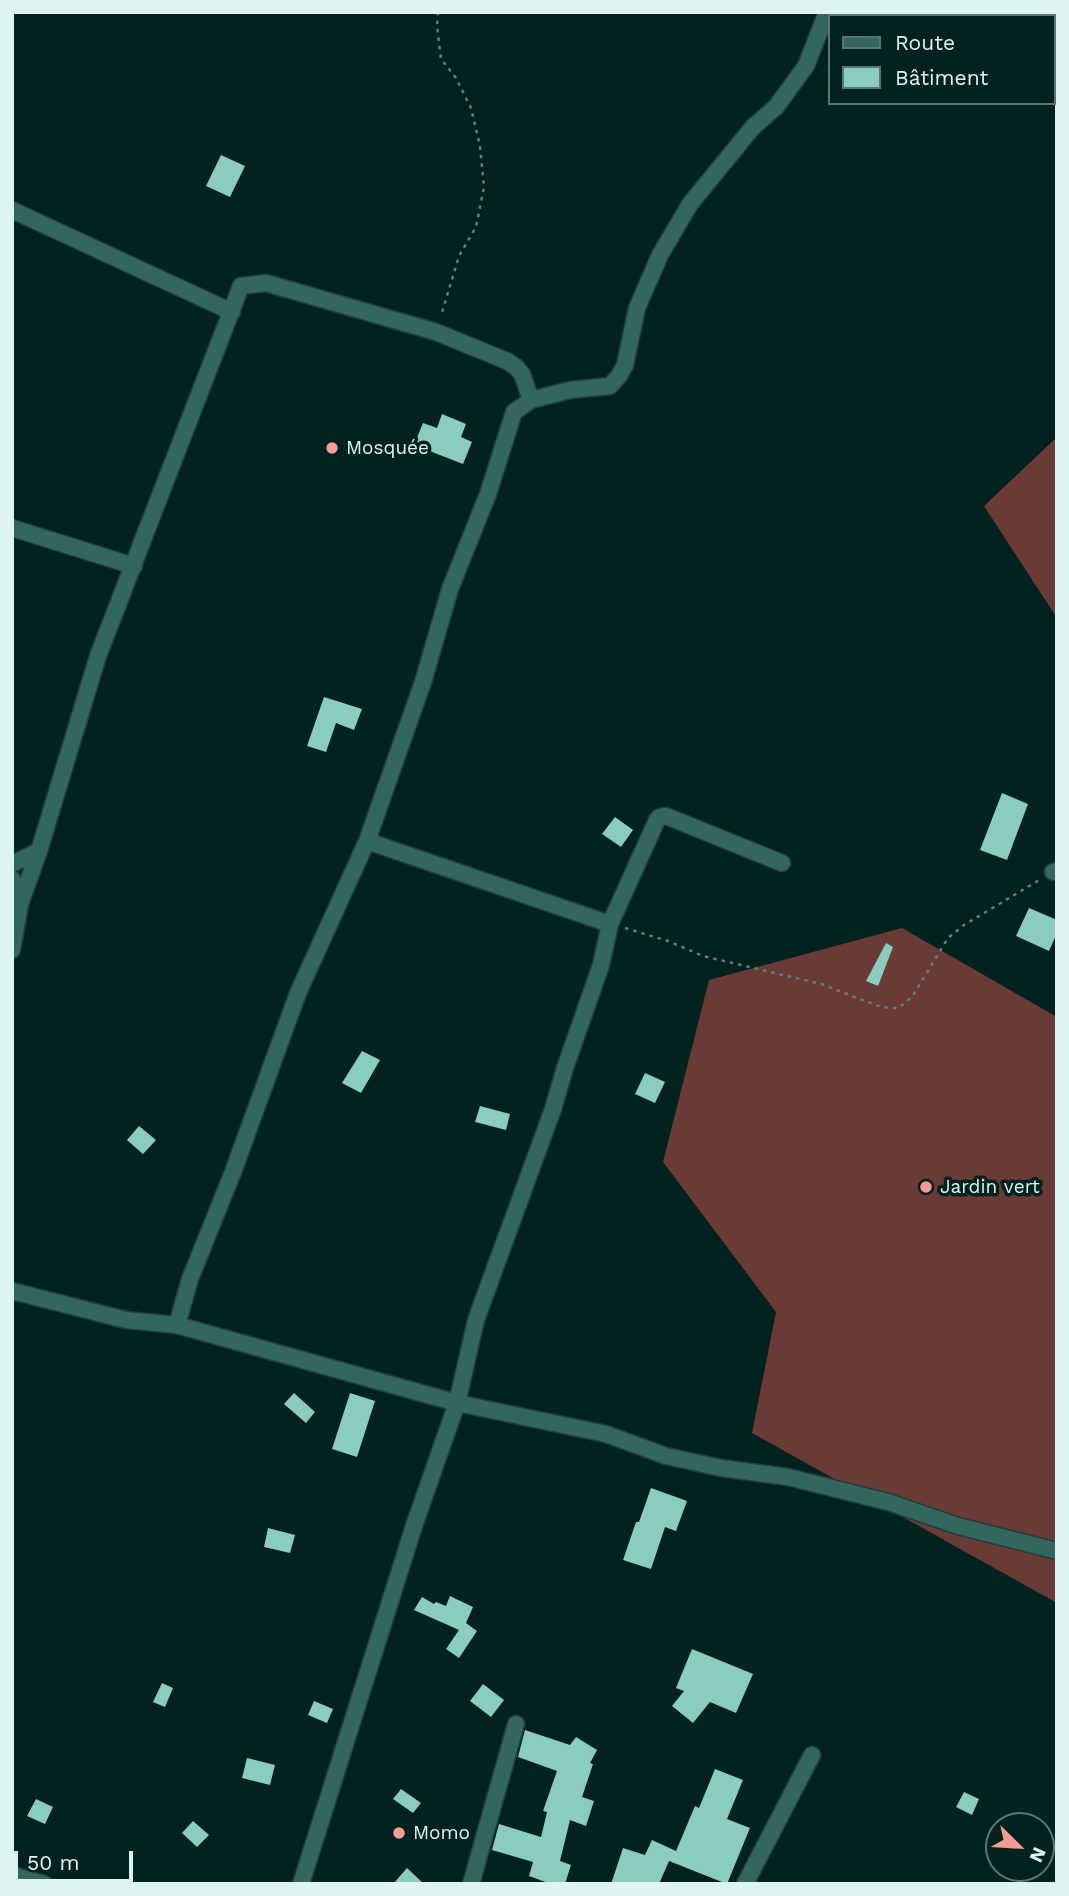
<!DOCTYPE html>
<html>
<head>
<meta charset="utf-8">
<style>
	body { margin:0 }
	#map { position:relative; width:1069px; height:1896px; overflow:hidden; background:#01221e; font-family:"Work Sans",sans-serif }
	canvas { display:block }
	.frame { position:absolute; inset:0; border:14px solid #ddf4f0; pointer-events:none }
	.legend { position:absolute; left:828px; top:14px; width:228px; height:91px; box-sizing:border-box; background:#01221e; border:2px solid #597672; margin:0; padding:9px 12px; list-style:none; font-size:21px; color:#ddf4f0 }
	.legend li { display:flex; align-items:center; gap:14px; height:35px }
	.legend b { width:35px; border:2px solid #597672 }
	.north { position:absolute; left:985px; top:1812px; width:70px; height:70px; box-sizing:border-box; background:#01221e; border:2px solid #597672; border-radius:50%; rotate:114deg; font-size:19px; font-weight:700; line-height:28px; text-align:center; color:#ddf4f0 }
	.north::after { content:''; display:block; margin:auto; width:24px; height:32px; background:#f59c94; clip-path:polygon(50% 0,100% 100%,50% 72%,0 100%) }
	.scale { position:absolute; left:14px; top:1851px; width:119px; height:32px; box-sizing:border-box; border:4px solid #ddf4f0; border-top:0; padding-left:9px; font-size:21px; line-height:24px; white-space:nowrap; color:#ddf4f0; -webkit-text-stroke:5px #01221e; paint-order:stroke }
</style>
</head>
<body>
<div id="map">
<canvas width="1069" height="1896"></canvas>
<div class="frame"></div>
<ul class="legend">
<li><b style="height:9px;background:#32665e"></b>Route</li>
<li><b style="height:19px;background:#8bccc1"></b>Bâtiment</li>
</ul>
<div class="north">N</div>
<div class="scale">50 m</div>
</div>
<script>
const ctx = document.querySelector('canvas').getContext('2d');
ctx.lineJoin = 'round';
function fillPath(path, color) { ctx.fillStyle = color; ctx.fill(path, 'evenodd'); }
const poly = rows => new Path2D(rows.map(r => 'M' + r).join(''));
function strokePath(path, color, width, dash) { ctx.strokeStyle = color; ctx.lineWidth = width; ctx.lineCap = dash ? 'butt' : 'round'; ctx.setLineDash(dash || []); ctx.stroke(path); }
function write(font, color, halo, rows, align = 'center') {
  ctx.font = font + ' "Work Sans",sans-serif'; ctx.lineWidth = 7; ctx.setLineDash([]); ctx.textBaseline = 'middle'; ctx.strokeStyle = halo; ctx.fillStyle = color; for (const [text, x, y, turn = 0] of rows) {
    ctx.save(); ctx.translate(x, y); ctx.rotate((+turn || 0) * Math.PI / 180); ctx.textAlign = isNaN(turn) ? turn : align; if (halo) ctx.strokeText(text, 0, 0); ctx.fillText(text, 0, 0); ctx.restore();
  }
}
fillPath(poly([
	[1057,437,1057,618,984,506],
	[902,928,1057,1017,1057,1603,752,1433,776,1312,663,1162,709,980]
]), '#6a3a36');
fillPath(poly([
	[221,155,245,166,230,197,206,186],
	[442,414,466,424,461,437,472,442,463,464,414,445,423,423,437,428],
	[324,697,362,709,354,730,336,723,326,752,307,746],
	[1002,793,1028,804,1007,860,980,850],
	[615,817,633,830,621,847,602,834],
	[1029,908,1057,920,1057,933,1049,951,1016,936],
	[886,943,893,947,878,986,866,981],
	[362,1051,380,1060,361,1093,342,1083],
	[645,1073,665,1082,655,1103,635,1094],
	[480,1106,510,1114,506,1130,475,1122],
	[139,1126,156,1140,143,1154,127,1140],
	[294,1393,315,1412,306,1423,284,1404],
	[350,1393,375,1401,357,1457,332,1449],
	[651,1488,687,1501,676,1531,665,1527,651,1569,623,1560,636,1522,639,1522],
	[268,1528,295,1535,290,1553,264,1547],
	[450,1596,473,1607,466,1623,477,1631,459,1658,446,1649,459,1630,414,1610,422,1597,434,1604,436,1602,446,1606],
	[692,1649,753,1674,736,1713,710,1702,693,1723,672,1706,684,1691,676,1688],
	[162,1683,173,1688,165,1707,153,1702],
	[483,1684,504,1700,491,1717,470,1701],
	[314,1701,333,1709,327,1723,308,1715],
	[525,1730,570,1745,576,1737,597,1750,590,1763,593,1764,582,1797,594,1801,586,1826,570,1820,560,1861,571,1865,565,1884,551,1884,529,1876,533,1862,492,1850,499,1824,541,1837,547,1812,543,1811,557,1771,518,1757],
	[247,1758,275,1765,270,1785,242,1778],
	[715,1769,743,1780,727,1819,750,1828,727,1884,669,1861,659,1884,611,1884,623,1848,645,1855,652,1840,676,1851,695,1806,699,1808],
	[401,1789,421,1803,413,1813,393,1799],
	[964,1792,979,1799,972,1815,956,1807],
	[36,1799,53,1807,45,1824,27,1816],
	[193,1821,209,1835,197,1847,182,1833],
	[407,1868,424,1884,393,1884]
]), '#8bccc1');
const minor = poly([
	[12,210,232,312],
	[12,528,134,566],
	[367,841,610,924],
	[12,864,39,851],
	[1053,872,1057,871],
	[12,879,20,904],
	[12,950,20,904,39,851,98,656,241,286,266,283,436,332,507,361,516,367,522,374,531,400],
	[12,1291,126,1320,177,1325,457,1403,606,1434,666,1456,721,1468,788,1477,888,1502,958,1526,1057,1551],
	[177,1325,190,1279,233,1172,298,993,367,841,423,682,450,589,488,494,514,412,531,400,570,390,610,386,619,376,625,365,637,308,660,255,690,204,753,127,776,107,806,66,827,12],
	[12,1875,44,1884],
	[301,1884,414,1526,457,1403,476,1320,553,1109,565,1068,601,965,610,924,657,820,660,817,666,816,782,863],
	[471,1884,516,1724],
	[745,1884,812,1755]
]);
strokePath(minor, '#203f3b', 19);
strokePath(poly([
	[438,12,437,26,441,59,456,78,471,108,480,146,484,187,476,227,459,256,441,316],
	[625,928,668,941,703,956,821,984,881,1007,898,1008,912,997,948,938,964,925,1041,879]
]), '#637f7b', 2.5, [3.5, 5]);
strokePath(minor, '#32665e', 16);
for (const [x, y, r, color] of [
	[332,448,7,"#f59c94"],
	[926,1187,7,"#f59c94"],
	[399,1833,7,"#f59c94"]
]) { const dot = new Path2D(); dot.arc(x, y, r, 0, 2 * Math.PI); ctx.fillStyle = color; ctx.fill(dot); strokePath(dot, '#01221e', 2.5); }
write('19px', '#ddf4f0', '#01221e', [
	["Mosquée",346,448],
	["Jardin vert",940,1187],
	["Momo",413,1833]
], 'left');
</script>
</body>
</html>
